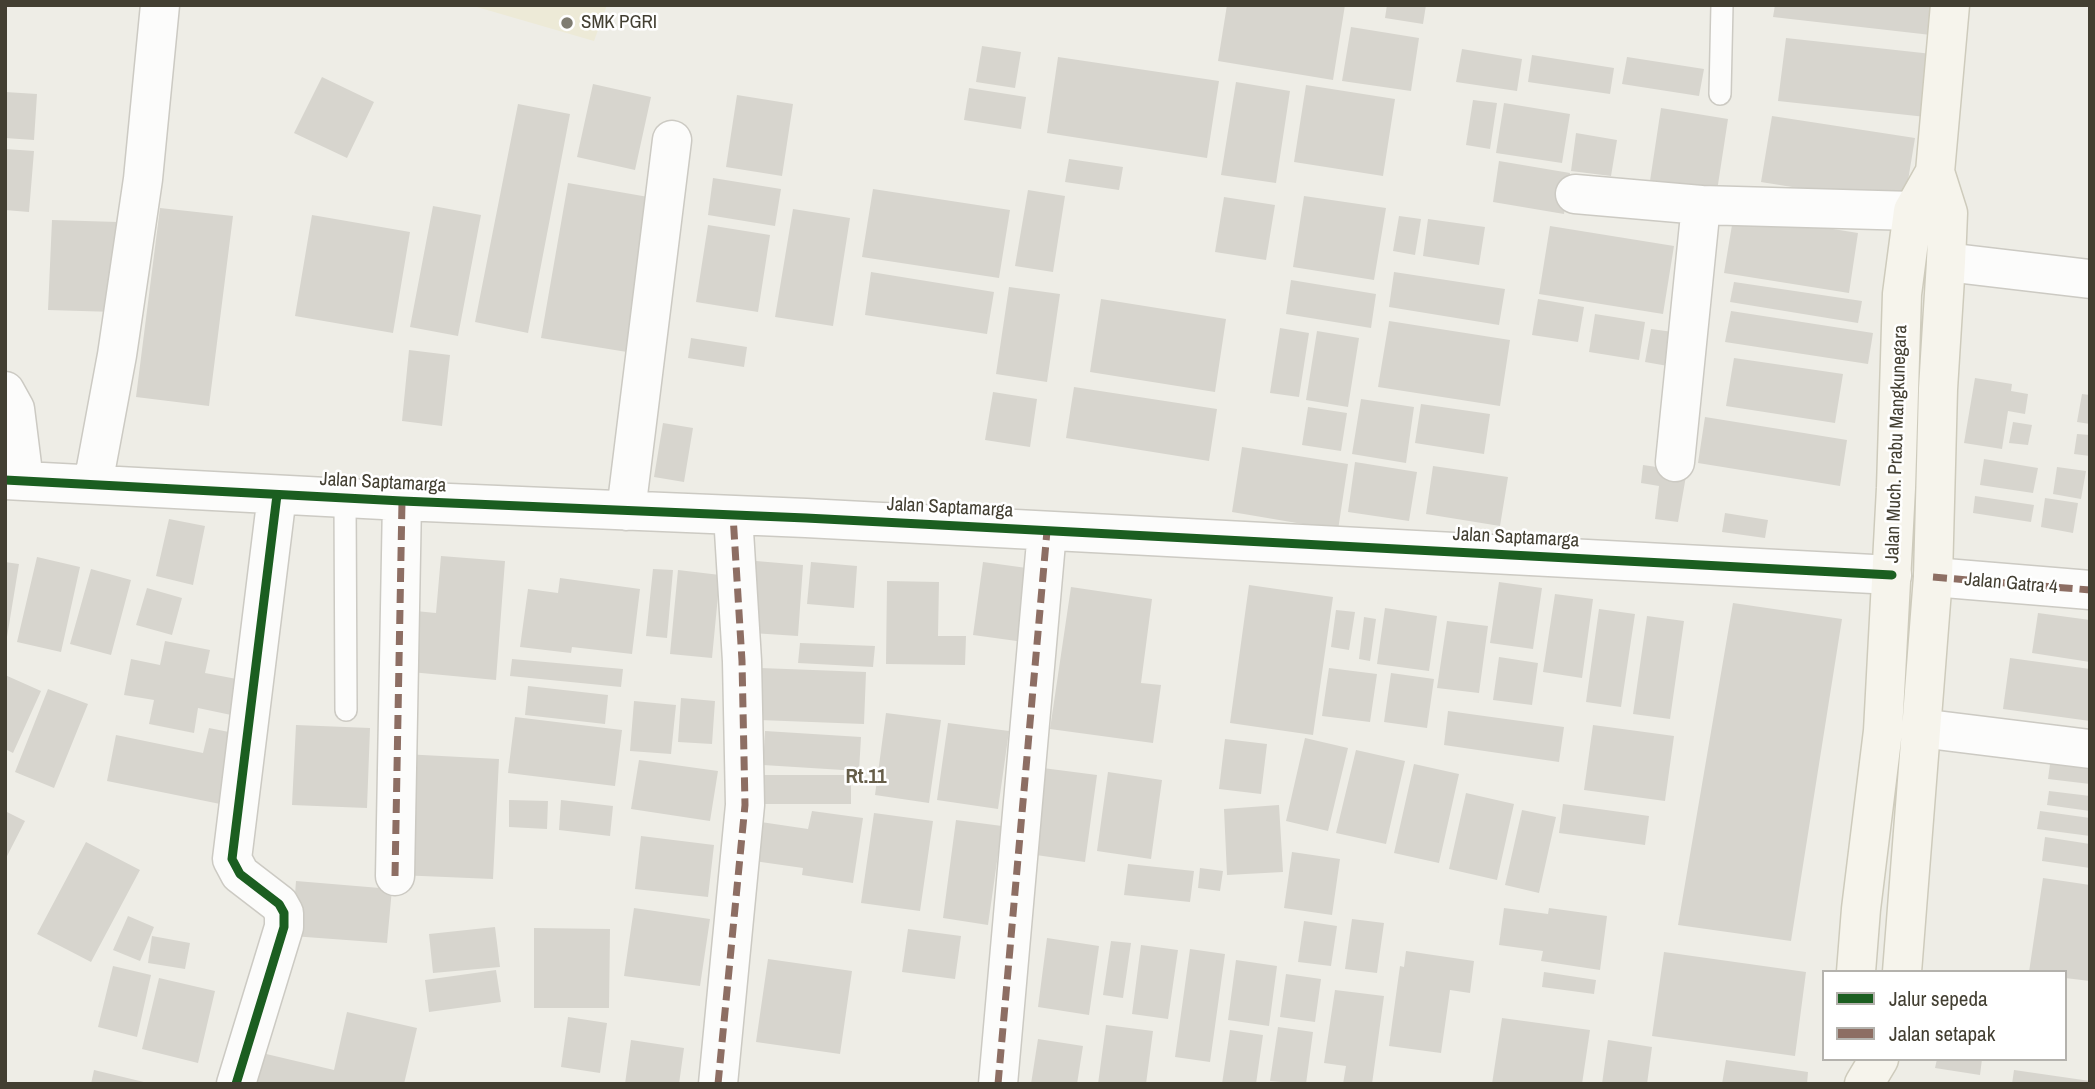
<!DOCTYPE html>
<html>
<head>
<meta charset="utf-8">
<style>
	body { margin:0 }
	#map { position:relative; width:2095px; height:1089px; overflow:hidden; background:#eeede6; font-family:"Archivo Narrow",sans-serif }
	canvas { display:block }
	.frame { position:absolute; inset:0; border:7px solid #433f32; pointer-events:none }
	.legend { position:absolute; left:1822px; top:970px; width:245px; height:91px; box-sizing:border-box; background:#fff; border:2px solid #b4b2ad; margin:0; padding:9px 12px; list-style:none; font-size:21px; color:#433f32 }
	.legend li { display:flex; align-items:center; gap:14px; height:35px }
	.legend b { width:35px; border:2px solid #b4b2ad }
</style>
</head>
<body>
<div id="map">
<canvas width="2095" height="1089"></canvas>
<div class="frame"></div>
<ul class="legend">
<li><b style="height:9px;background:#1b5e20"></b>Jalur sepeda</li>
<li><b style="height:9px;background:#8d6e63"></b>Jalan setapak</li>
</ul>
</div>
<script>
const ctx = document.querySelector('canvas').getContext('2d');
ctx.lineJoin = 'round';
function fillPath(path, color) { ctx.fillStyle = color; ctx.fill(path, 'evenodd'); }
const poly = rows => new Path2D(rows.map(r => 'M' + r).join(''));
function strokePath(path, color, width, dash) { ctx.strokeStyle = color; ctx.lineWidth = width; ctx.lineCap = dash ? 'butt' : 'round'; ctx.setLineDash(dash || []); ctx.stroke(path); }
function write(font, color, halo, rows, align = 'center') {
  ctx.font = font + ' "Archivo Narrow",sans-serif'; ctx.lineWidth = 5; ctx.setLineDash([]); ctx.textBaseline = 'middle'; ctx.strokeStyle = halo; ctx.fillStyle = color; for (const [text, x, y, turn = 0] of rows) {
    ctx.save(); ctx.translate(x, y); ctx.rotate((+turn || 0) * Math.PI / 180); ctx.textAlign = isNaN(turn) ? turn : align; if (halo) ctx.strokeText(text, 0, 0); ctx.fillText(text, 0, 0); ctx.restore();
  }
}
fillPath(poly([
	[470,5,607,5,594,41]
]), '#edead7');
fillPath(poly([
	[1227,5,1345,5,1333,80,1218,61],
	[1387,5,1426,5,1423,24,1385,18],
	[1775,5,1935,5,1931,35,1773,17],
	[1351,27,1419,38,1411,91,1342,81],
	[1786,38,1932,54,1926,117,1778,101],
	[982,46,1021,52,1015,88,976,82],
	[1462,49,1522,59,1517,91,1456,82],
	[1532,55,1614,68,1610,94,1528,82],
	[1058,57,1219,81,1207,158,1047,133],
	[1627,57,1704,69,1699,96,1622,84],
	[322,77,374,102,347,158,294,133],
	[1236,82,1290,91,1276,183,1221,175],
	[593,84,651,97,635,170,577,157],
	[1306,85,1395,99,1383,176,1294,162],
	[969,88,1026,97,1021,129,964,120],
	[5,92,37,94,34,140,5,138],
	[737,95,793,104,782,176,726,167],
	[1473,100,1497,103,1490,149,1466,145],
	[1504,103,1570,114,1562,163,1496,153],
	[518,104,570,114,528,333,475,322],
	[1661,108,1728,119,1717,191,1650,181],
	[1772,116,1915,138,1904,205,1761,182],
	[1576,133,1617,140,1611,176,1571,171],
	[5,149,34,151,29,212,5,210],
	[1069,159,1123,167,1119,190,1065,182],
	[1499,161,1570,173,1564,214,1493,202],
	[713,178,781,189,775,226,708,215],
	[568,183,654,198,627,352,541,338],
	[873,189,1010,210,999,278,862,257],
	[1028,190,1065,196,1053,272,1015,266],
	[1304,196,1386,208,1374,280,1293,267],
	[1224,197,1275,205,1266,260,1215,252],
	[433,206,481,215,458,336,410,327],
	[160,208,233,216,209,406,136,397],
	[793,209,850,218,833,326,775,317],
	[1734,213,1858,233,1849,293,1724,273],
	[312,215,410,232,393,333,295,316],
	[1399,216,1421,219,1415,255,1393,251],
	[1428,219,1485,227,1479,265,1423,256],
	[52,220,118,222,115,312,48,310],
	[708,225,770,235,758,312,696,302],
	[1550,226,1674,246,1663,314,1539,294],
	[871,272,994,292,987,334,865,315],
	[1394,272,1505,289,1499,325,1389,307],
	[1291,280,1376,294,1371,328,1286,314],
	[1734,282,1862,301,1858,323,1730,302],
	[1009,287,1060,294,1047,382,996,374],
	[1101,299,1226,319,1215,392,1090,372],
	[1538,299,1584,307,1578,342,1532,335],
	[1731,311,1873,333,1868,364,1725,342],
	[1595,314,1645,322,1639,360,1589,352],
	[1389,321,1510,340,1500,406,1378,387],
	[1280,328,1309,333,1299,397,1270,393],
	[1651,329,1673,332,1668,366,1645,362],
	[1317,331,1359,338,1348,407,1306,400],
	[691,338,747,347,744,367,688,358],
	[409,350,450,355,442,426,402,421],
	[1734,358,1843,374,1835,423,1726,406],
	[1975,378,2012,384,2011,391,2028,394,2025,414,2008,411,2002,449,1964,443],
	[1074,387,1217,409,1209,461,1066,438],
	[993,392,1037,399,1030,447,985,440],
	[2082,394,2090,395,2090,424,2077,422],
	[1361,399,1414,407,1406,463,1352,454],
	[1421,404,1490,414,1484,454,1415,443],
	[1308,407,1347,413,1341,451,1302,445],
	[1705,417,1847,440,1840,486,1698,463],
	[2013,422,2032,425,2028,445,2009,443],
	[663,423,693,428,684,482,654,477],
	[2077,434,2090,435,2090,456,2074,454],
	[1242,447,1348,464,1338,530,1232,512],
	[1984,459,2038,468,2033,493,1980,485],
	[1355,462,1417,472,1409,521,1348,512],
	[1643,465,1677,470,1686,476,1678,522,1655,519,1659,486,1641,483],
	[1433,466,1508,477,1500,526,1426,514],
	[2057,467,2086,471,2081,499,2053,494],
	[1975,496,2034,505,2031,522,1973,513],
	[2045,498,2078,503,2073,533,2041,527],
	[1725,513,1768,520,1765,538,1722,532],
	[169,519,205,526,193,585,156,576],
	[441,556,505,561,496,680,400,671,405,610,436,613],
	[37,557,80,567,61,652,17,642],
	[756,561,803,565,798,636,752,633],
	[5,562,19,564,7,637,5,637],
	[811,562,857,566,854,608,807,604],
	[983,562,1034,569,1024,642,973,635],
	[91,569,131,580,111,655,70,644],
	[653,569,673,570,667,638,646,636],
	[678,570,720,575,712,658,670,654],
	[560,578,640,589,632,654,572,647,571,653,520,647,528,589,558,593],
	[887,581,939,582,938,636,966,636,965,665,886,664],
	[1499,582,1542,588,1533,649,1490,643],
	[1249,585,1333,597,1313,735,1230,723],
	[1071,587,1152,599,1141,683,1161,685,1153,743,1050,729],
	[147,588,182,598,172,635,136,625],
	[1555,594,1593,599,1582,678,1543,672],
	[1733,603,1842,619,1791,941,1678,925],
	[1385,608,1437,616,1429,671,1377,664],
	[1599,609,1635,614,1621,707,1586,702],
	[1336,610,1355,612,1349,650,1331,647],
	[2038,613,2090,620,2090,662,2032,653],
	[1647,616,1684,621,1670,719,1633,714],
	[1364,617,1376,619,1370,661,1359,659],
	[1447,621,1488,626,1479,693,1437,688],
	[165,641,210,650,205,673,242,680,236,716,198,708,194,733,149,724,154,700,124,695,131,659,160,665],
	[800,643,875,646,873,667,798,663],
	[1499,657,1538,663,1532,705,1493,700],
	[2010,658,2090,669,2090,721,2003,709],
	[512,659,623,669,621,687,510,676],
	[760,668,866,672,864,724,759,720],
	[1329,668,1377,674,1370,722,1322,716],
	[1391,673,1434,679,1427,728,1384,722],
	[5,675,41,691,13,753,5,749],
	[528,686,608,695,605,724,525,715],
	[48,689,88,704,54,788,15,772],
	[681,698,715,701,712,744,678,742],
	[634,701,676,705,671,754,630,751],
	[1448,711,1564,727,1559,762,1444,745],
	[886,713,941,720,929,803,875,795],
	[515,717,622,730,615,786,508,773],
	[948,723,1009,731,998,809,937,800],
	[296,725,370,728,367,808,292,805],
	[1593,725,1674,736,1665,801,1584,790],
	[209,728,244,735,230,806,107,781,116,735,203,753],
	[765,731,861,737,859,771,763,765],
	[1305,738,1348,748,1328,831,1286,821],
	[1225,739,1267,744,1261,794,1219,789],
	[1356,750,1405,761,1386,844,1336,833],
	[403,754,499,759,493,879,398,875],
	[2051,757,2090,762,2090,784,2048,779],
	[639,760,718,771,710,821,631,809],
	[1414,764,1459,774,1439,863,1394,853],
	[1035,767,1097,775,1085,862,1022,853],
	[1108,772,1162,780,1151,859,1097,851],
	[755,775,851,775,851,804,756,804],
	[2049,791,2090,796,2090,811,2047,805],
	[1466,793,1514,804,1497,880,1449,869],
	[509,800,548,801,547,829,509,827],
	[561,800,613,806,610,836,559,830],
	[1563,804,1649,816,1645,845,1559,833],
	[1279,805,1283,872,1227,875,1224,809],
	[1522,810,1556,817,1539,893,1505,885],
	[5,811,25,821,5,860],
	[812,811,863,818,853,883,802,875,803,868,747,860,754,821,808,829],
	[2040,811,2090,818,2090,836,2037,829],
	[874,813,933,821,920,911,861,903],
	[956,820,1002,826,988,925,943,918],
	[641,836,714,845,708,897,635,889],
	[2045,837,2090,844,2090,868,2042,861],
	[86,842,140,870,91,962,37,934],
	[1292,852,1340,859,1332,915,1284,908],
	[1128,864,1194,871,1190,902,1124,895],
	[1200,868,1223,871,1220,891,1198,888],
	[2043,878,2090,885,2090,981,2065,978,2065,972,2029,972],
	[296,881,392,889,387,943,292,936],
	[634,908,710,919,700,986,624,976],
	[1504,908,1548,914,1549,908,1607,916,1600,970,1541,961,1543,951,1499,945],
	[128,916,154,927,140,961,113,950],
	[1352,919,1384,923,1377,973,1345,969],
	[1304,921,1337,926,1331,966,1298,962],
	[495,927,500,967,433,973,429,934],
	[534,928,610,929,609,1008,534,1008],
	[908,929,961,936,955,979,902,972],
	[152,936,190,943,185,969,148,963],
	[1047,938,1099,946,1089,1015,1038,1007],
	[1111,941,1131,943,1123,998,1103,995],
	[1141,945,1178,950,1168,1019,1132,1014],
	[1190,949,1225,954,1210,1062,1175,1057],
	[1406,951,1474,961,1470,993,1450,990,1441,1053,1389,1046,1400,966,1404,967],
	[1664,952,1806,972,1795,1056,1652,1036],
	[768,959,852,971,840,1054,756,1042],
	[1236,960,1277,966,1269,1026,1228,1020],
	[113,966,151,975,137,1037,98,1027],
	[496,970,501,1002,429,1012,425,980],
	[1544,972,1596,980,1594,994,1542,987],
	[1286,974,1321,979,1315,1022,1280,1017],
	[159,978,215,991,198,1063,142,1049],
	[1335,990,1384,996,1372,1084,1343,1084,1346,1066,1324,1063],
	[347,1012,417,1028,404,1084,254,1084,262,1053,334,1070],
	[568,1017,607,1023,600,1073,561,1067],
	[1502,1018,1590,1030,1582,1084,1492,1084],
	[1106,1025,1153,1031,1146,1084,1098,1084],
	[1278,1027,1313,1032,1306,1084,1270,1081],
	[1230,1030,1263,1035,1256,1084,1222,1084],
	[1038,1039,1083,1046,1077,1084,1031,1084],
	[631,1040,684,1048,679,1084,625,1084],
	[1608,1040,1652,1047,1647,1084,1602,1084],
	[1937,1059,1982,1059,1980,1075,1935,1068],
	[1726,1060,1808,1072,1807,1084,1722,1084],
	[94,1070,148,1083,148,1084,91,1084],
	[2014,1070,2090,1081,2090,1084,2012,1084]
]), '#d7d5ce');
const lane = poly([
	[1720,94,1722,5],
	[345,499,346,710]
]);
const street = poly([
	[1575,194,1701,205,1913,211],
	[1946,262,2090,279],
	[5,391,15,409,24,481],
	[1675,462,1701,205],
	[5,480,402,501,806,518,1892,575],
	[93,484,117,355,143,179,160,5],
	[626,511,672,140],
	[1933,577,2090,590],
	[1920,728,2090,749],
	[395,876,402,501],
	[236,1084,284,927,284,913,279,904,240,874,232,859,277,495],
	[718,1084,745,805,742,661,733,515],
	[998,1084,1047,531]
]);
const secondary = poly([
	[1856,972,1861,909,1883,731,1896,488,1902,294,1913,211,1935,172,1950,5],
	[1902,972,1933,577,1938,389,1946,262,1948,213,1935,172],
	[1864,1084,1879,1059]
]);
strokePath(lane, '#cccac3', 24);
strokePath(street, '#cccac3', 41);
strokePath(secondary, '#cecbbc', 41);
strokePath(lane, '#fcfcfb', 21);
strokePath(street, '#fcfcfb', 38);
strokePath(secondary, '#f6f4ec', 38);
strokePath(poly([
	[1933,577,2090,590],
	[395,876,402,501],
	[718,1084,745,805,742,661,733,515],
	[998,1084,1047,531]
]), '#8d6e63', 7, [14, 7]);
strokePath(poly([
	[5,480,402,501,806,518,1892,575],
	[236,1084,284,927,284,913,279,904,240,874,232,859,277,495]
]), '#1b5e20', 9);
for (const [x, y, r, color] of [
	[567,23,7,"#7f7c71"]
]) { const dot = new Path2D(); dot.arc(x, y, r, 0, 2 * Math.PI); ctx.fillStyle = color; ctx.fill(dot); strokePath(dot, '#fff', 2.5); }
write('19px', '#433f32', '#fff', [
	["SMK PGRI",581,23]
], 'left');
write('19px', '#433f32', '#fff', [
	["Jalan Much. Prabu Mangkunegara",1897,444,-88],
	["Jalan Saptamarga",383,483,3],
	["Jalan Saptamarga",950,508,3],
	["Jalan Saptamarga",1516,538,3],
	["Jalan Gatra 4",2011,584,5]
]);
write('bold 21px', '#665e49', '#fff', [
	["Rt.11",866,777]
]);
</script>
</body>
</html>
